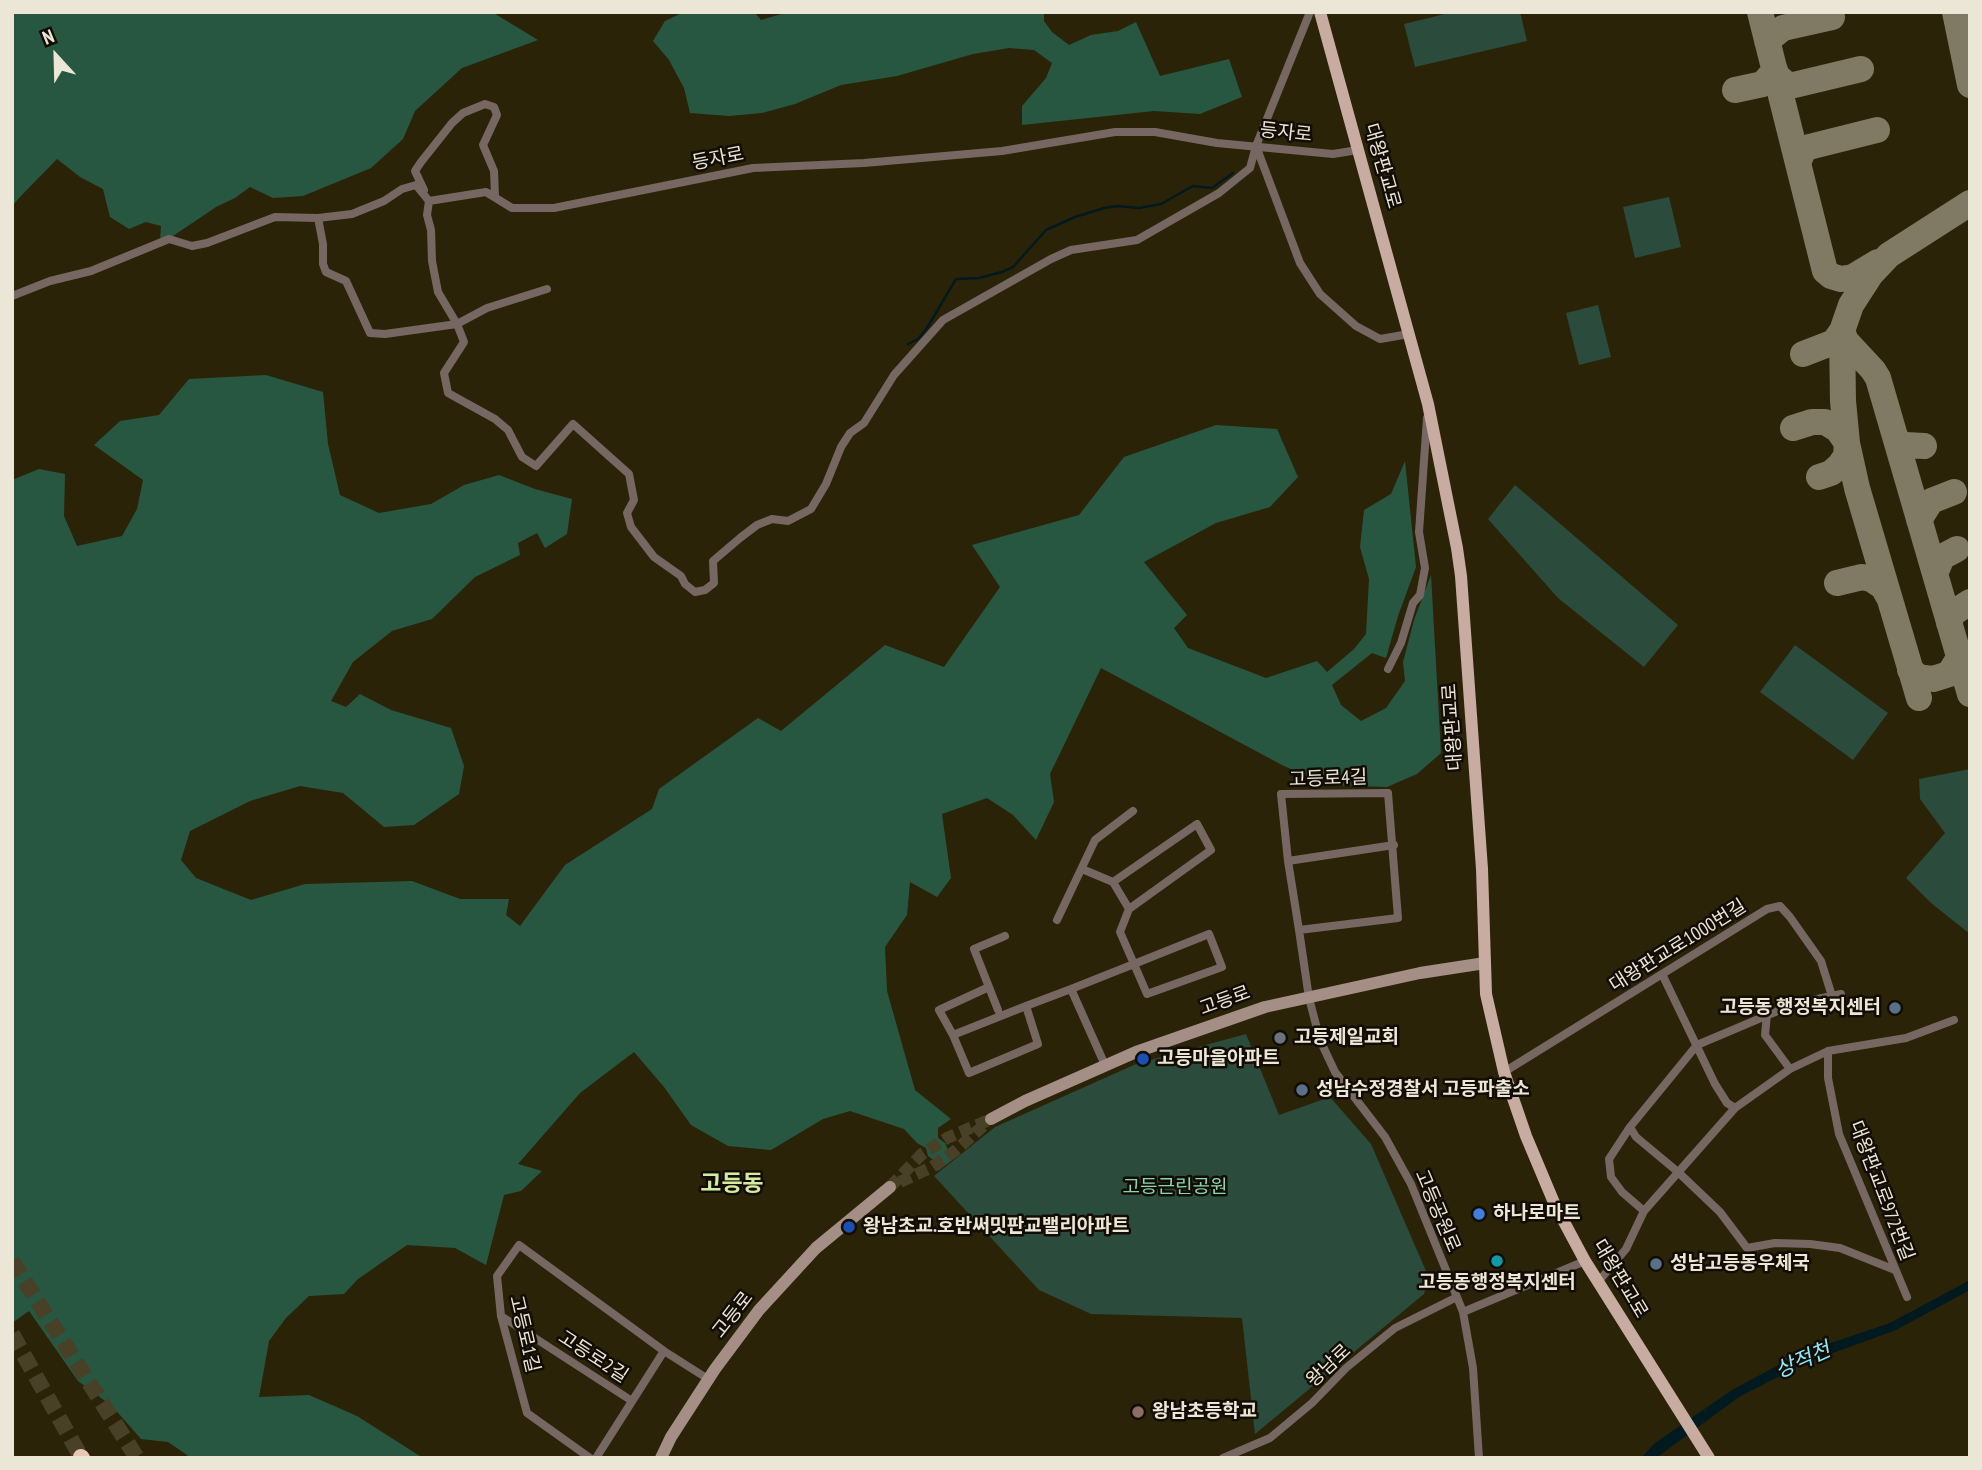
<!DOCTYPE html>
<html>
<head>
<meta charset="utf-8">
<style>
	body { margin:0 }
	#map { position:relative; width:1982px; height:1470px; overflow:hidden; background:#2b2308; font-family:"PT Sans Narrow",sans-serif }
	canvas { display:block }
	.frame { position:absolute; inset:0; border:14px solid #ebe6d6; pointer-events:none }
	.north { position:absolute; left:21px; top:21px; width:70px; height:70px; -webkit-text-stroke:5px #110d04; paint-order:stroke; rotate:338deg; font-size:19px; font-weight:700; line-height:28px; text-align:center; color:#ebe6d6 }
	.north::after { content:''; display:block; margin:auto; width:24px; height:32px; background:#ebe6d6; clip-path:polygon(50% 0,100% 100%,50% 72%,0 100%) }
</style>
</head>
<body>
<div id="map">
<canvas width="1982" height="1470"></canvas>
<div class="frame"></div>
<div class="north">N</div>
</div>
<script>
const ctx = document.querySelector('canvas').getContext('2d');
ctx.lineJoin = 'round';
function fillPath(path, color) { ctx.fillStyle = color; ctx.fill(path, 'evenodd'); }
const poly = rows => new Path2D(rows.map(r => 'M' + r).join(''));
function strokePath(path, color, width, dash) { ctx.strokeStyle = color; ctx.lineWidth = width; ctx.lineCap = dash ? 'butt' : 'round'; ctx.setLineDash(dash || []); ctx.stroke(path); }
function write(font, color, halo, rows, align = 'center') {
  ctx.font = font + ' "PT Sans Narrow","Noto Sans KR",sans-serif'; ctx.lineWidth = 5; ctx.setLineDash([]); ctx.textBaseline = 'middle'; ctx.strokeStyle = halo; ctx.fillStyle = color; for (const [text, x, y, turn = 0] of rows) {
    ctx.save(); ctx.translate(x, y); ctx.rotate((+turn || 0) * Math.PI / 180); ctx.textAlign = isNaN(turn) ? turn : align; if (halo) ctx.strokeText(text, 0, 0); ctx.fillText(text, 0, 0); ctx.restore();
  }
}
fillPath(poly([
	[1453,12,1520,12,1527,41,1415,67,1404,24],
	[1669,197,1681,247,1635,258,1623,207],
	[1598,305,1611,357,1579,365,1566,313],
	[1515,485,1678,625,1644,667,1558,598,1488,519],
	[1795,645,1888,713,1853,760,1760,692],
	[1970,769,1970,934,1931,903,1906,878,1945,833,1920,799,1919,779],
	[1246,1034,1279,1115,1330,1097,1371,1144,1429,1278,1424,1294,1255,1434,1242,1318,1091,1314,1039,1290,934,1176,995,1127,1136,1064]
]), '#2b4b3c');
fillPath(poly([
	[12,12,492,12,538,40,462,68,415,111,403,139,371,168,303,196,273,198,250,187,235,198,216,207,170,238,160,242,161,226,146,222,129,229,110,217,103,189,80,177,57,159,18,199,12,207],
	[684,12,754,12,761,20,788,12,1044,12,1044,21,1052,32,1069,45,1091,35,1118,31,1136,22,1160,76,1229,59,1242,97,1200,114,1154,111,1022,125,1022,106,1046,78,1052,63,1034,50,1009,48,973,54,897,76,841,85,795,104,762,113,729,116,690,113,684,88,669,60,653,41,665,21],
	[266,375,323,392,328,444,340,495,379,513,431,504,464,485,499,475,535,489,572,499,567,534,545,548,537,533,518,543,520,555,475,577,432,619,392,631,353,662,331,701,346,707,360,694,391,710,451,728,464,766,459,794,414,825,384,827,343,793,300,786,250,801,190,831,181,860,196,878,251,900,305,884,412,881,460,899,509,899,506,915,520,926,565,865,652,809,659,789,758,718,781,731,885,645,944,667,1000,587,972,545,1079,515,1124,457,1216,425,1277,429,1298,477,1270,507,1216,523,1144,562,1187,615,1174,628,1188,648,1266,678,1317,661,1327,672,1354,649,1366,634,1369,579,1360,547,1364,510,1391,494,1405,461,1416,567,1398,616,1386,658,1372,653,1332,685,1341,705,1361,721,1386,708,1405,681,1403,662,1414,620,1431,575,1441,753,1417,774,1387,787,1326,785,1282,765,1101,668,1050,774,1054,802,1036,840,1013,815,987,798,942,814,951,878,937,897,910,882,907,915,885,947,887,991,915,1090,951,1119,938,1128,938,1138,945,1143,950,1155,955,1158,938,1171,935,1161,928,1156,926,1148,917,1143,904,1129,850,1111,823,1119,771,1150,728,1146,691,1125,664,1087,634,1052,580,1093,518,1164,542,1171,521,1191,504,1195,486,1265,455,1248,407,1245,358,1279,344,1294,309,1296,286,1318,269,1341,259,1397,309,1395,357,1416,423,1458,187,1458,187,1455,168,1442,141,1439,112,1406,78,1381,29,1311,12,1323,12,480,39,469,65,474,64,516,77,546,122,536,137,509,143,480,94,445,120,421,159,415,189,379]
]), '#285741');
fillPath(poly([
	[1970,1280,1970,1290,1896,1330,1803,1364,1739,1397,1656,1458,1641,1458,1655,1443,1732,1390,1801,1353,1890,1323]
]), '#001a20');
strokePath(poly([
	[908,344,918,339,927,328,956,279,979,278,1002,272,1013,267,1046,230,1075,217,1104,208,1117,206,1139,208,1161,204,1193,186,1212,188,1233,173]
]), '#001a20', 2.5);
strokePath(poly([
	[1760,12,1825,271,1831,276,1841,279,1853,277,1878,262],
	[1955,12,1970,85],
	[1767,41,1783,28,1832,17],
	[1776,75,1786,84,1794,85,1861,69],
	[1735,90,1763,84,1775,70],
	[1798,163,1803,151,1809,147,1877,130],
	[1842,331,1846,341,1873,370,1878,378,1970,694],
	[1803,354,1834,342,1842,331],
	[1793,428,1812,422,1825,422,1838,430,1847,443,1846,456,1840,465,1831,473,1819,477],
	[1896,440,1905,445,1924,446],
	[1919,520,1931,501,1954,492],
	[1935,574,1942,557,1957,549],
	[1837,583,1862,577,1871,579,1883,587,1888,596],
	[1949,623,1953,613,1970,602],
	[1910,670,1919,677,1933,679,1949,674,1959,658],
	[1919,698,1857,488,1847,443,1843,401,1842,331,1851,305,1871,274,1889,255,1970,203]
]), '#807a64', 26);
strokePath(poly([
	[900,1182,932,1167,955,1151,983,1126],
	[890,1187,922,1154,947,1138,991,1119]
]), '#484027', 12, [12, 6]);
strokePath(poly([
	[12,1261,137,1458],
	[12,1334,81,1457]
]), '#484027', 16, [16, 8]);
strokePath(poly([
	[1256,146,1300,263,1320,294,1356,326,1380,339,1409,334],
	[424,190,415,171,421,162,452,123,463,113,485,104,494,107,497,115,483,145,494,171,495,196],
	[429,201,427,215,431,230,432,261,438,292,457,324,464,342,444,373,448,393,495,419,508,430,522,457,536,466,573,424,629,474,634,500,627,513,631,527,654,557,681,576,685,584,695,592,705,590,714,583,713,561,740,538,757,525,772,519,788,521,811,509,826,484,841,447,850,433,864,423,894,375,943,320,1051,259,1071,250,1137,240,1219,193,1250,168,1256,146,1310,12],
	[429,201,486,192,512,208,554,208,753,168,864,163,1002,151,1115,132,1155,132,1217,143,1333,154,1358,150],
	[318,218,323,244,323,264,326,272,346,281,370,333,385,334,457,324,487,308,547,289],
	[12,296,50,281,91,271,169,239,192,246,207,243,275,217,318,218,352,214,384,201,402,189,416,185,429,201],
	[1388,669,1401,643,1413,603,1420,595,1425,568,1419,532,1427,418],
	[1288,861,1394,845],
	[1113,882,1129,909],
	[1057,920,1095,840,1133,811],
	[1299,930,1398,918,1388,793,1281,794,1288,861,1299,930,1309,998,1320,1040,1335,1072,1385,1137,1411,1184,1463,1312,1473,1368,1479,1458],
	[1662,974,1715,1084,1727,1103,1735,1108],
	[1071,989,1134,964,1209,934,1222,967,1147,994,1134,964,1120,932,1129,909,1211,850,1197,824,1113,882,1082,869],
	[1841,994,1794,1004,1697,1045,1630,1127,1636,1137,1678,1172,1720,1212,1747,1248,1775,1243,1810,1244,1840,1248,1895,1270],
	[1026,1006,1038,1044,969,1073,953,1035,1026,1006,1071,989,1105,1065],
	[998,1010,974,949,1005,936],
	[1767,1014,1765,1035,1790,1069],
	[953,1035,939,1010,989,987],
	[1828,1051,1828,1078,1839,1134,1907,1297],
	[1504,1072,1767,909,1780,906,1790,917,1821,961,1832,996],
	[1630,1127,1609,1159,1611,1177,1622,1192,1644,1211],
	[1598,1282,1626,1249,1644,1211,1735,1108,1790,1069,1828,1051,1906,1038,1954,1020],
	[1463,1312,1585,1261],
	[501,1316,632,1401],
	[664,1351,708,1379],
	[590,1458,527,1413,501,1316,497,1276,519,1245,664,1351,596,1458],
	[1223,1458,1270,1438,1312,1403,1346,1368,1395,1328,1457,1297]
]), '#766763', 8);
strokePath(poly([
	[991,1119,1025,1101,1136,1052,1265,1007,1420,973,1485,963],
	[661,1458,671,1437,715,1369,759,1310,816,1248,890,1187]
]), '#a48e86', 12);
strokePath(poly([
	[1320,12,1428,404,1457,548,1461,576,1482,869,1486,994,1504,1072,1526,1136,1555,1205,1585,1261,1709,1458]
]), '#c8aba1', 12);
strokePath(poly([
	[81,1457,82,1458]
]), '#e9c6ba', 16);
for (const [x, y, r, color] of [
	[1895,1008,7,"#5c6f8a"],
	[1280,1038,7,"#6b7280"],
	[1143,1059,7,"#1a4fb4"],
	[1302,1090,7,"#5c6f8a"],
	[1479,1214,7,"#3f7fe0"],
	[849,1227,7,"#1a4fb4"],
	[1497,1261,7,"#0f9aa8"],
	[1656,1264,7,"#5c6f8a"],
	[1138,1412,7,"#8d6e63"]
]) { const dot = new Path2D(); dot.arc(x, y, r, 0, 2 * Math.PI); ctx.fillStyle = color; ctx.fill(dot); strokePath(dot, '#110d04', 2.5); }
write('19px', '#ebe6d6', '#110d04', [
	["등자로",1286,133,6],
	["등자로",718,159,-11],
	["대왕판교로",1382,166,74],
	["대왕판교로",1453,727,-94],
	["고등로4길",1328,779,-2],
	["대왕판교로1000번길",1678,946,-32],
	["고등로",1225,1001,-20],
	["대왕판교로972번길",1881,1191,69],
	["고등공원로",1437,1211,67],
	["대왕판교로",1620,1279,59],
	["고등로",733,1315,-52],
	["고등로1길",524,1334,77],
	["고등로2길",593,1357,33],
	["왕남로",1329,1366,-43]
]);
write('bold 19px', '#ebe6d6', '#110d04', [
	["고등동 행정복지센터",1881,1008,"right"],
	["고등제일교회",1294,1038],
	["고등마을아파트",1157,1059],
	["성남수정경찰서 고등파출소",1316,1090],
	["하나로마트",1493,1214],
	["왕남초교.호반써밋판교밸리아파트",863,1227],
	["성남고등동우체국",1670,1264],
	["고등동행정복지센터",1497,1283,"center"],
	["왕남초등학교",1152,1412]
], 'left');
write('19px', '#89d6b0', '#110d04', [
	["고등근린공원",1175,1188]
]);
write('italic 21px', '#8decfe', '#110d04', [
	["상적천",1803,1361,-24]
]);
write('bold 23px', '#d3ea9f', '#110d04', [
	["고등동",732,1184]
]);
</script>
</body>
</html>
